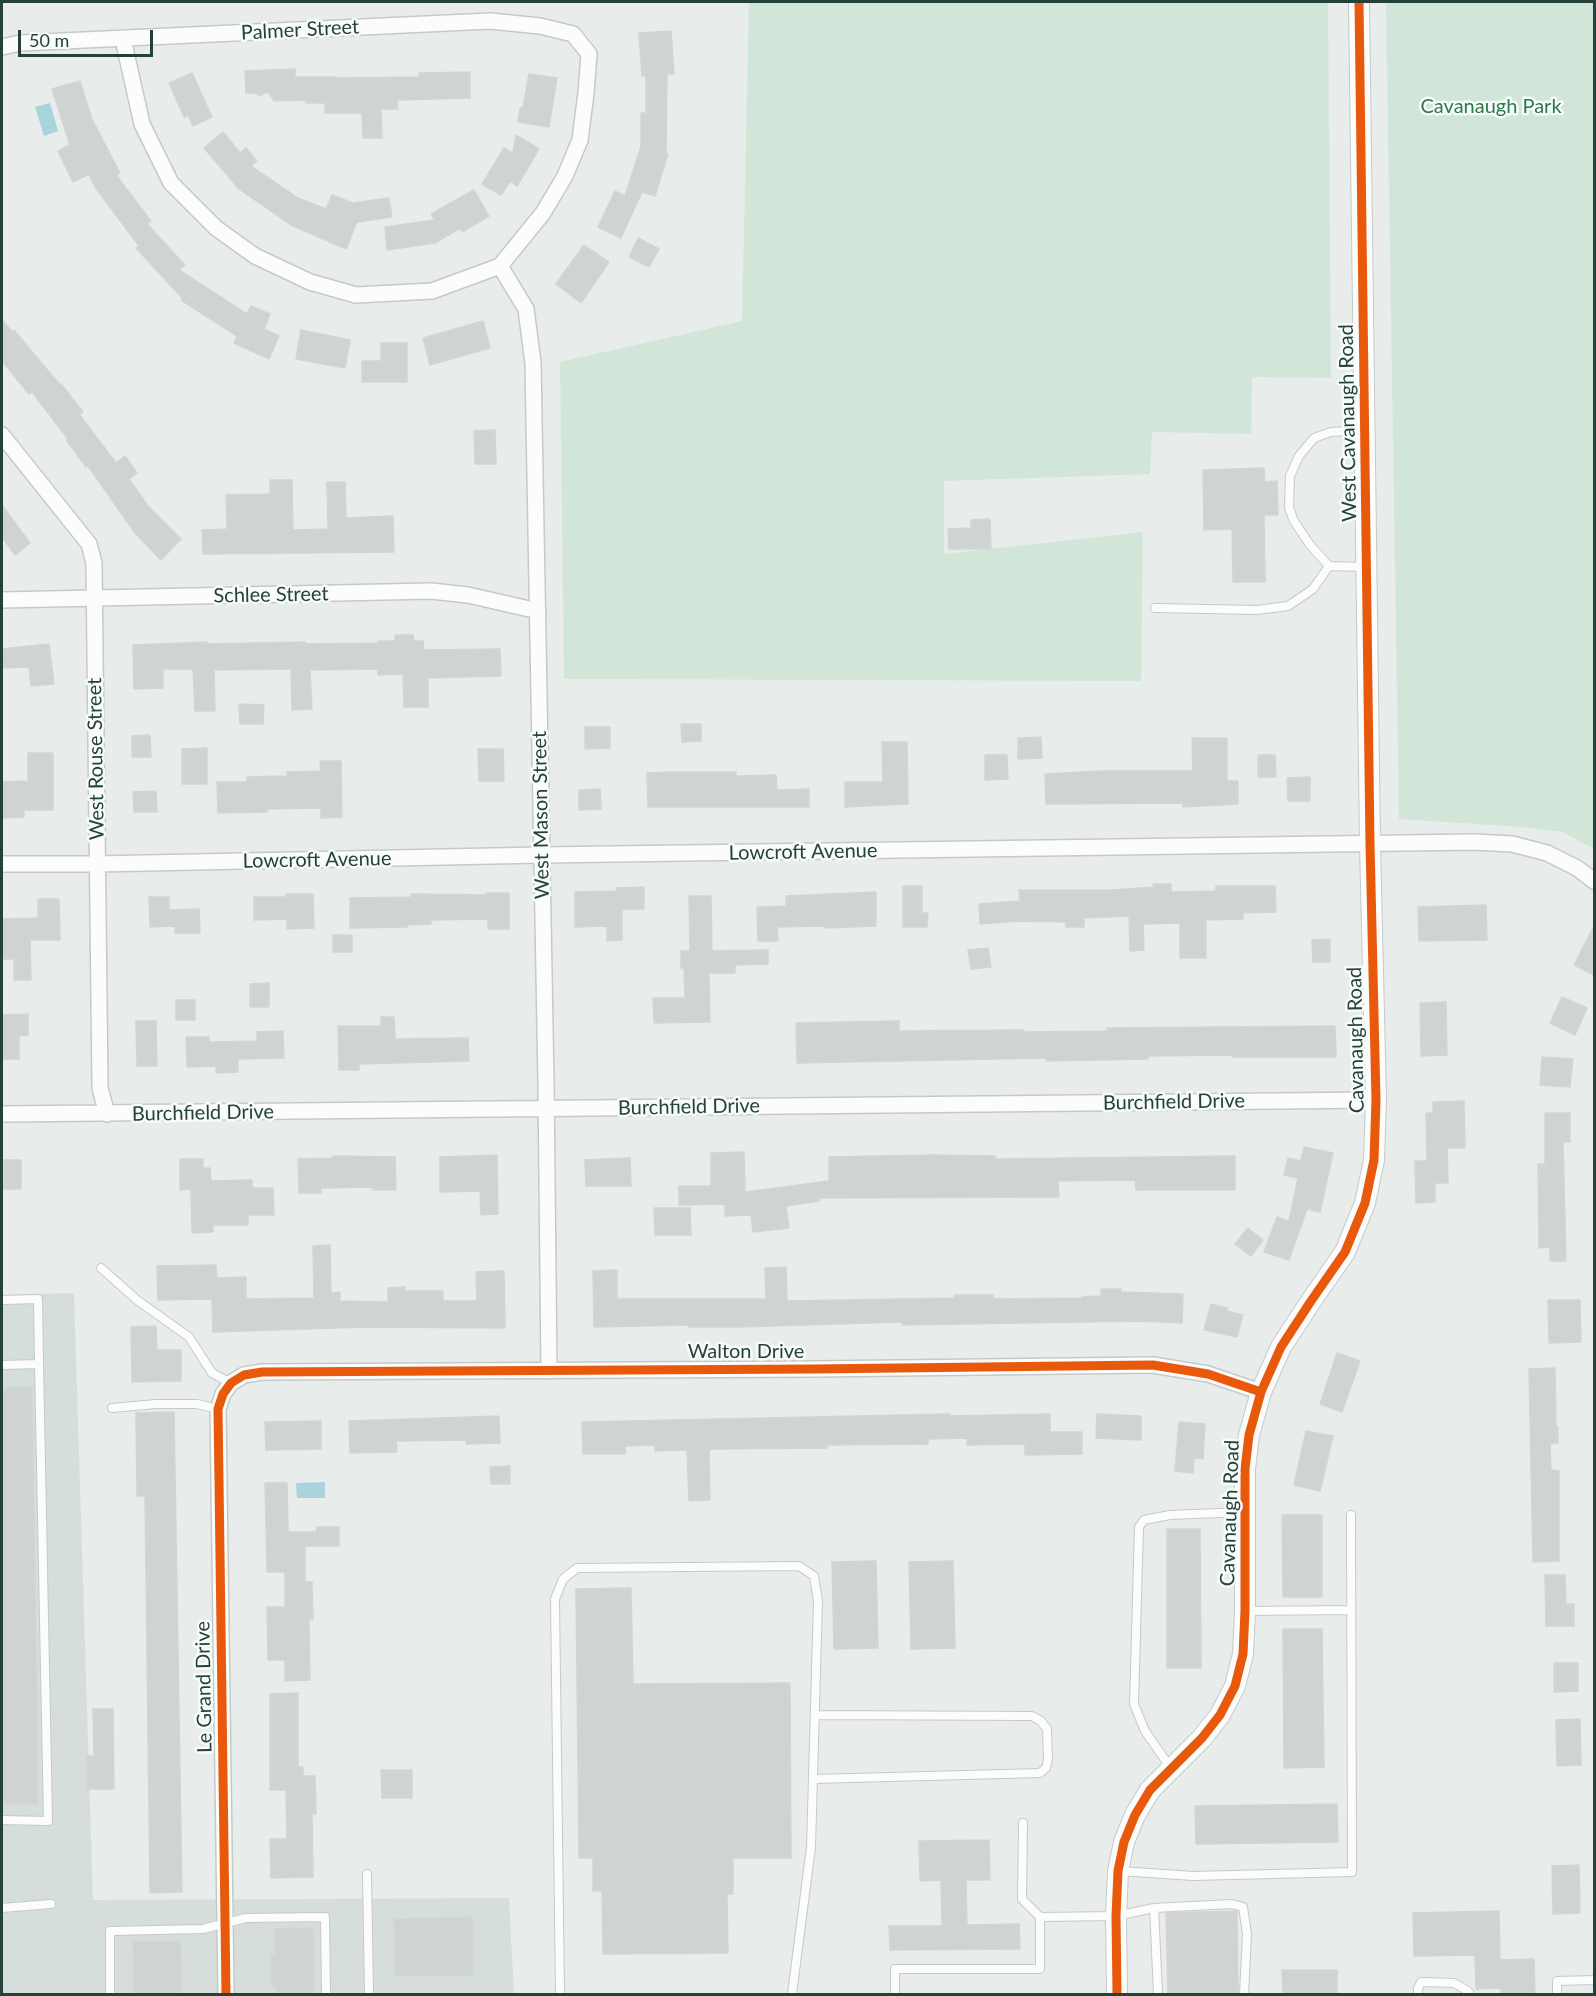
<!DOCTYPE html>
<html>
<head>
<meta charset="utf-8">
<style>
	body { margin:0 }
	#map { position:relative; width:1596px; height:1996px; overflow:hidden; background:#e8edeb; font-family:Lato,sans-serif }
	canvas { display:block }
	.frame { position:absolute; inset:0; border:3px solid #24423a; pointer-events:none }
	.scale { position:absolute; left:18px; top:30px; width:135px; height:27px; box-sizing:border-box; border:3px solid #24423a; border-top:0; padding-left:8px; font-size:18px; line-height:21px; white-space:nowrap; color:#24423a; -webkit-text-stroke:4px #f7fbf9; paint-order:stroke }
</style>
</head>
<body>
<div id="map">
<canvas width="1596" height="1996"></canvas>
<div class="frame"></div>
<div class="scale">50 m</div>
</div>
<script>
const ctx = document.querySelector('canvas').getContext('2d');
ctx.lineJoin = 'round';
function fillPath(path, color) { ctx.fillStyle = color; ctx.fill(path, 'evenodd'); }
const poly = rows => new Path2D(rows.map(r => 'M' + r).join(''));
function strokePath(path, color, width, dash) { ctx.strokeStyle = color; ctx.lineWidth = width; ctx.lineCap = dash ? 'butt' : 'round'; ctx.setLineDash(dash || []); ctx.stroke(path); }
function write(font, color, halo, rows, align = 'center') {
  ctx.font = font + ' Lato,sans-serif'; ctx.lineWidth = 5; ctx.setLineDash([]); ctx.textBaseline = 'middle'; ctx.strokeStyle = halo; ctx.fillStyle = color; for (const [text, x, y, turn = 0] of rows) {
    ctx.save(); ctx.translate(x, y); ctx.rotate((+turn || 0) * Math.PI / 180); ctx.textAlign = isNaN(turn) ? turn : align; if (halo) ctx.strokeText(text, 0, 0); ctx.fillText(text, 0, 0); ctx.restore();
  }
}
fillPath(poly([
	[74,1293,93,1900,509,1898,514,1994,2,1994,2,1295]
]), '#d6dedb');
fillPath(poly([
	[749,2,1328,2,1331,378,1252,377,1251,434,1152,432,1150,474,944,481,944,554,1143,532,1141,681,564,679,560,362,742,321],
	[1386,2,1594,2,1594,849,1563,832,1521,827,1399,819]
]), '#d1e6d8');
fillPath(poly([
	[50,103,58,131,44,136,35,107],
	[325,1482,325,1498,297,1498,296,1483]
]), '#a9d4db');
const building = poly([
	[671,31,674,74,667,74,666,153,668,154,655,196,642,192,621,238,598,227,615,191,625,196,641,146,641,113,646,113,646,76,642,76,639,33,671,31],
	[295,69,295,77,337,77,337,78,419,77,419,73,470,72,470,98,397,100,398,109,381,109,382,138,363,138,362,113,325,113,325,103,306,103,306,100,274,101,268,92,258,96,258,93,246,93,245,71,295,69],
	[192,73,212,117,193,126,188,115,184,117,169,83,192,73],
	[529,74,557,78,549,127,518,122,520,108,523,108,529,74],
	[80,81,92,119,120,173,116,175,151,221,147,224,185,265,179,270,247,314,251,306,270,314,264,329,279,336,269,359,234,343,237,336,181,300,182,298,136,248,139,246,95,187,89,174,73,182,58,151,70,145,52,89,80,81],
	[223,132,240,153,246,148,257,161,251,166,298,198,326,209,332,195,353,203,389,198,392,217,357,222,346,249,291,225,239,189,204,148,223,132],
	[516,135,539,149,517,186,510,181,501,195,482,184,504,148,513,153,516,135],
	[474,190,489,216,462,232,460,228,435,243,387,250,385,227,435,220,431,214,474,190],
	[638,238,659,249,649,267,629,257,638,238],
	[584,245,609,262,581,303,556,284,584,245],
	[2,319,12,332,14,330,60,385,61,384,83,412,79,414,116,463,125,456,137,473,129,479,148,506,181,539,161,560,135,533,88,466,86,467,67,441,68,439,32,392,29,394,2,361,2,319],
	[483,321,490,348,430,365,423,338,483,321],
	[301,330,350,340,345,368,296,359,301,330],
	[381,343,407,343,407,382,362,382,362,361,381,361,381,343],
	[495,430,496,464,475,464,474,431,495,430],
	[1264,468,1265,482,1277,481,1278,515,1264,515,1265,582,1233,582,1232,529,1204,530,1203,470,1264,468],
	[270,480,292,480,293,530,328,529,327,482,345,482,346,518,393,516,394,552,203,554,202,530,227,529,226,495,270,494,270,480],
	[2,505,30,543,15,555,2,537,2,505],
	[990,519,991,549,949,549,948,529,971,528,971,520,990,519],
	[395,635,413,635,414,641,423,641,424,650,500,649,501,676,428,678,428,707,404,707,403,674,378,675,378,669,310,670,312,709,292,710,291,669,214,670,215,711,195,711,193,669,163,669,163,688,134,689,133,645,207,642,207,644,305,642,305,644,378,643,378,641,395,641,395,635],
	[49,644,54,684,31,686,29,667,2,668,2,649,49,644],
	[239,704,264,705,263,724,240,724,239,704],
	[681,724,701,724,701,741,682,742,681,724],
	[585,727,610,727,610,748,585,749,585,727],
	[150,735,151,757,132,757,132,736,150,735],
	[1041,737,1042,758,1018,759,1018,738,1041,737],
	[1192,738,1227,738,1227,781,1238,781,1238,804,1183,807,1183,803,1046,804,1045,774,1102,771,1193,771,1192,738],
	[882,742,907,742,908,804,845,807,845,782,883,782,882,742],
	[207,748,207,784,182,784,182,749,207,748],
	[478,749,503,749,504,781,479,781,478,749],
	[28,753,53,753,53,810,24,810,24,817,3,818,2,782,28,781,28,753],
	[985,755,1007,755,1008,779,985,780,985,755],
	[1258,755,1275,755,1276,777,1258,777,1258,755],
	[320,761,341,761,342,817,321,818,321,808,267,809,267,812,218,813,217,782,247,782,247,777,287,776,287,772,321,771,320,761],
	[671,772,736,772,736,776,776,775,777,790,809,789,809,807,648,807,647,773,671,772],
	[1310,777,1310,801,1288,801,1287,778,1310,777],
	[600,789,601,809,579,810,579,790,600,789],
	[156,791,157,812,134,812,133,792,156,791],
	[1153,884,1171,884,1171,892,1216,891,1216,886,1275,886,1276,912,1243,913,1243,919,1206,920,1206,958,1180,958,1180,923,1143,924,1144,950,1130,951,1129,916,1084,918,1084,927,1066,927,1066,922,1020,921,980,924,979,904,1020,901,1019,890,1113,890,1154,887,1153,884],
	[903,886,922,886,922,913,928,913,927,927,903,927,903,886],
	[644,887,644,909,622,909,622,940,607,941,607,926,575,927,575,892,617,891,617,888,644,887],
	[876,892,876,926,825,928,825,926,777,927,778,941,758,941,757,907,786,906,786,896,876,892],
	[487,893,509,893,509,929,488,929,488,919,431,920,431,924,407,925,407,927,350,928,350,898,411,897,411,894,487,895,487,893],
	[286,894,313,894,314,928,287,929,287,919,254,920,254,897,287,897,286,894],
	[689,896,711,896,712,951,768,950,768,964,735,965,735,973,709,973,710,1022,654,1023,653,998,685,998,684,968,681,968,681,951,690,951,689,896],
	[149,897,169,897,169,910,199,909,200,933,175,933,175,926,150,927,149,897],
	[38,899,59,899,60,940,30,940,31,980,14,980,14,959,2,959,2,919,38,918,38,899],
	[1486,905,1487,940,1419,941,1418,907,1486,905],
	[1594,926,1594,975,1574,965,1594,926],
	[333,935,352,935,352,952,333,952,333,935],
	[1330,939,1330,962,1313,962,1312,940,1330,939],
	[988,948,991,967,971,969,968,950,988,948],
	[269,983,269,1007,250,1007,250,984,269,983],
	[1562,997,1587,1008,1575,1035,1550,1023,1562,997],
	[176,1000,195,1000,195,1020,176,1020,176,1000],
	[1446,1002,1447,1055,1421,1056,1420,1003,1446,1002],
	[28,1014,28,1035,19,1036,19,1059,2,1059,2,1015,28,1014],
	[381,1017,394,1017,395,1039,468,1038,469,1061,359,1064,359,1070,339,1070,338,1026,381,1026,381,1017],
	[136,1021,156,1021,157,1066,137,1066,136,1021],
	[899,1021,899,1031,1024,1030,1024,1032,1107,1031,1107,1028,1335,1026,1336,1057,1232,1057,1232,1055,1148,1056,1148,1059,1046,1061,1046,1058,797,1063,796,1023,899,1021],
	[283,1031,284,1058,238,1059,238,1072,216,1073,216,1066,187,1067,186,1037,209,1037,209,1042,257,1041,257,1032,283,1031],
	[1542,1057,1573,1059,1570,1087,1540,1085,1542,1057],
	[1464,1101,1465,1148,1447,1148,1448,1183,1435,1183,1435,1202,1416,1203,1415,1161,1427,1161,1426,1113,1433,1113,1433,1102,1464,1101],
	[1545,1113,1570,1113,1570,1142,1563,1142,1566,1261,1550,1261,1550,1247,1539,1248,1538,1164,1545,1164,1545,1113],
	[1304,1147,1333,1153,1320,1212,1307,1209,1289,1260,1264,1252,1277,1217,1289,1221,1298,1178,1284,1175,1288,1158,1301,1161,1304,1147],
	[744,1152,745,1192,829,1181,829,1157,933,1155,995,1156,995,1159,1235,1156,1235,1190,1136,1190,1135,1180,1058,1181,1059,1197,819,1198,819,1201,786,1206,789,1228,753,1232,751,1215,725,1216,725,1204,679,1205,679,1186,711,1186,711,1153,744,1152],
	[497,1155,498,1214,481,1215,480,1191,440,1192,440,1157,497,1155],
	[333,1156,395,1157,396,1190,373,1190,373,1187,321,1188,321,1193,299,1193,298,1159,333,1158,333,1156],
	[630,1158,631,1186,586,1186,585,1160,630,1158],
	[180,1159,203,1159,203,1168,210,1168,211,1181,252,1180,252,1188,273,1188,274,1215,248,1215,248,1225,213,1225,213,1232,192,1233,191,1189,180,1190,180,1159],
	[3,1160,21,1160,21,1189,3,1189,3,1160],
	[654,1208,690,1208,691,1235,655,1235,654,1208],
	[1248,1228,1263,1240,1251,1256,1235,1244,1248,1228],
	[330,1245,331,1293,340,1292,340,1301,388,1302,388,1288,405,1287,405,1291,443,1291,443,1301,477,1301,476,1272,504,1271,505,1328,365,1327,213,1332,212,1299,158,1300,157,1266,216,1265,217,1278,246,1277,246,1299,314,1298,313,1246,330,1245],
	[786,1267,787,1301,955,1298,955,1295,993,1295,993,1299,1082,1298,1082,1297,1101,1296,1101,1289,1121,1289,1121,1292,1183,1294,1182,1323,1141,1321,902,1325,902,1322,739,1327,689,1327,689,1325,594,1327,593,1271,617,1270,617,1299,766,1299,765,1268,786,1267],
	[1548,1300,1580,1300,1581,1342,1549,1343,1548,1300],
	[1211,1304,1227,1308,1227,1311,1243,1315,1237,1337,1204,1330,1211,1304],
	[156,1326,157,1350,181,1350,181,1381,132,1382,131,1327,156,1326],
	[1337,1353,1360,1361,1342,1412,1320,1404,1337,1353],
	[1555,1368,1556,1427,1558,1427,1558,1443,1550,1444,1551,1470,1559,1471,1559,1561,1533,1562,1529,1369,1555,1368],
	[32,1387,38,1803,2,1803,2,1388,32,1387],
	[174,1412,182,1892,150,1893,145,1496,137,1496,136,1413,174,1412],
	[949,1414,949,1416,1050,1414,1050,1432,1082,1432,1082,1454,1025,1455,1025,1444,967,1445,967,1438,928,1439,928,1444,827,1445,827,1448,712,1449,709,1450,710,1500,689,1501,687,1450,655,1451,655,1445,625,1446,625,1454,583,1454,582,1422,949,1414],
	[1097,1414,1141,1416,1141,1440,1096,1438,1097,1414],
	[499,1416,500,1443,466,1444,466,1440,396,1441,397,1452,350,1453,349,1421,499,1416],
	[321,1421,321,1449,266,1450,265,1422,321,1421],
	[1179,1422,1205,1424,1203,1459,1194,1458,1193,1473,1175,1471,1179,1422],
	[1306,1431,1333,1436,1320,1491,1294,1485,1306,1431],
	[510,1466,510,1484,491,1484,490,1467,510,1466],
	[265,1483,287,1483,288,1532,316,1532,317,1527,339,1527,339,1546,305,1546,305,1582,312,1582,313,1619,309,1619,310,1680,285,1681,285,1660,268,1660,267,1607,285,1607,285,1572,267,1572,265,1483],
	[1282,1515,1322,1515,1322,1597,1283,1597,1282,1515],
	[1167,1529,1200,1529,1201,1668,1167,1668,1167,1529],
	[876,1561,878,1648,834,1649,832,1562,876,1561],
	[953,1561,955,1648,911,1649,909,1562,953,1561],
	[1545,1575,1565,1575,1566,1604,1574,1604,1574,1626,1546,1626,1545,1575],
	[631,1588,633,1684,790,1683,791,1858,733,1858,733,1894,727,1894,728,1953,603,1954,602,1891,593,1891,593,1858,579,1858,576,1589,631,1588],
	[1283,1629,1322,1629,1324,1767,1284,1768,1283,1629],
	[1554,1663,1578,1663,1578,1691,1554,1692,1554,1663],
	[298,1693,298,1767,303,1767,303,1776,315,1776,316,1814,312,1814,313,1877,271,1878,270,1839,287,1839,286,1790,270,1790,270,1694,298,1693],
	[93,1709,113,1709,114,1789,87,1789,87,1756,94,1756,93,1709],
	[1580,1719,1581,1765,1557,1766,1556,1720,1580,1719],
	[381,1770,412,1770,412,1798,382,1798,381,1770],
	[1337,1804,1338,1842,1196,1844,1195,1806,1337,1804],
	[989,1840,990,1880,966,1880,967,1925,1019,1924,1020,1949,890,1950,889,1926,942,1926,941,1880,920,1881,919,1841,989,1840],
	[1579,1865,1580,1913,1553,1914,1552,1866,1579,1865],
	[1237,1911,1238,1995,1168,1995,1166,1913,1237,1911],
	[1499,1911,1500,1960,1534,1959,1535,1995,1501,1995,1501,1988,1476,1989,1475,1955,1414,1956,1413,1913,1499,1911],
	[472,1917,473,1975,395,1976,394,1919,472,1917],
	[313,1928,314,1995,276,1995,276,1985,271,1985,271,1955,275,1955,274,1929,313,1928],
	[180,1941,181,1995,134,1995,133,1942,180,1941],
	[1282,1970,1337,1970,1337,1995,1283,1995,1282,1970]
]);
fillPath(building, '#cfd4d2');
strokePath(building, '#d1d6d4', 1.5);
const service = poly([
	[1329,566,1310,545,1294,521,1289,508,1290,476,1299,456,1314,438,1331,432,1363,430],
	[1155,608,1257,610,1288,606,1313,589,1329,566,1364,567],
	[101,1268,137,1300,189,1337,212,1373,231,1383],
	[2,1300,38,1299,39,1364],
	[2,1365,39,1364,48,1821,2,1820],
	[112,1408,156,1404,197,1404,218,1409],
	[1245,1611,1351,1610],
	[1170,1767,1145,1731,1134,1704,1139,1527,1144,1520,1170,1515,1244,1512],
	[813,1779,1040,1773,1046,1768,1048,1759,1047,1729,1041,1721,1032,1716,815,1715],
	[1023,1823,1022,1899,1040,1917],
	[1120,1871,1193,1876,1352,1872,1351,1515],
	[367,1874,369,1994],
	[2,1908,51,1904],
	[1154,1908,1158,1994],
	[110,1994,110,1931,203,1929,246,1918,325,1917,326,1994],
	[560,1994,555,1599,563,1579,577,1568,799,1566,814,1576,818,1601,811,1847,792,1994],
	[895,1994,895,1969,1040,1969,1040,1917,1116,1916,1154,1908,1232,1904,1243,1907,1247,1934,1244,1994],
	[1418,1994,1418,1988,1421,1982,1454,1983,1468,1991,1470,1994],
	[1557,1994,1557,1981,1594,1980]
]);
const minor = poly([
	[2,47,20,43,490,21,540,26,573,34,589,54,586,93,580,140,565,176,543,213,500,266,432,291,356,295,310,282,255,256,216,228,171,183,142,124,123,39],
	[500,266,526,309,533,363,546,1084,549,1371],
	[2,435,89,544,94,563,100,1088,107,1114],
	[2,600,431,591,468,595,538,611],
	[2,864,97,864,542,855,1474,842,1512,844,1547,853,1577,868,1594,881],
	[2,1114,1376,1100],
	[226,1994,218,1409,223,1394,231,1383,244,1375,262,1372,813,1369,1153,1365,1208,1374,1261,1392]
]);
const tertiary = poly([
	[1117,1994,1116,1916,1118,1871,1124,1842,1135,1815,1150,1790,1202,1738,1220,1715,1235,1686,1243,1654,1245,1611,1245,1469,1249,1435,1261,1392,1281,1347,1311,1301,1345,1252,1365,1203,1374,1160,1376,1100,1370,844,1359,2]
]);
strokePath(service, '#c5cac8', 10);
strokePath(minor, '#c5cac8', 18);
strokePath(tertiary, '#c5cac8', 22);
strokePath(service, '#fcfcfc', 8);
strokePath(minor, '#fcfcfc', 15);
strokePath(tertiary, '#fcfcfc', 20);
strokePath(poly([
	[226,1994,218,1409,223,1394,231,1383,244,1375,262,1372,813,1369,1153,1365,1208,1374,1261,1392],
	[1117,1994,1116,1916,1118,1871,1124,1842,1135,1815,1150,1790,1202,1738,1220,1715,1235,1686,1243,1654,1245,1611,1245,1469,1249,1435,1261,1392,1281,1347,1311,1301,1345,1252,1365,1203,1374,1160,1376,1100,1370,844,1359,2]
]), '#e8590c', 9);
write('20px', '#24423a', '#f7fbf9', [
	["Palmer Street",300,30,-3],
	["West Cavanaugh Road",1348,423,-91],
	["Schlee Street",271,595,-1],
	["West Rouse Street",96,759,-91],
	["West Mason Street",541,815,-91],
	["Lowcroft Avenue",803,852,-1],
	["Lowcroft Avenue",317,860,-1],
	["Cavanaugh Road",1356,1040,-91],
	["Burchfield Drive",1174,1102,-1],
	["Burchfield Drive",689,1107,-1],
	["Burchfield Drive",203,1113,-1],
	["Walton Drive",746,1352],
	["Cavanaugh Road",1230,1513,-88],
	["Le Grand Drive",204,1687,-91]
]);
write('20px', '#2d7a4b', '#f7fbf9', [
	["Cavanaugh Park",1491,107]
]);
</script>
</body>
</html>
